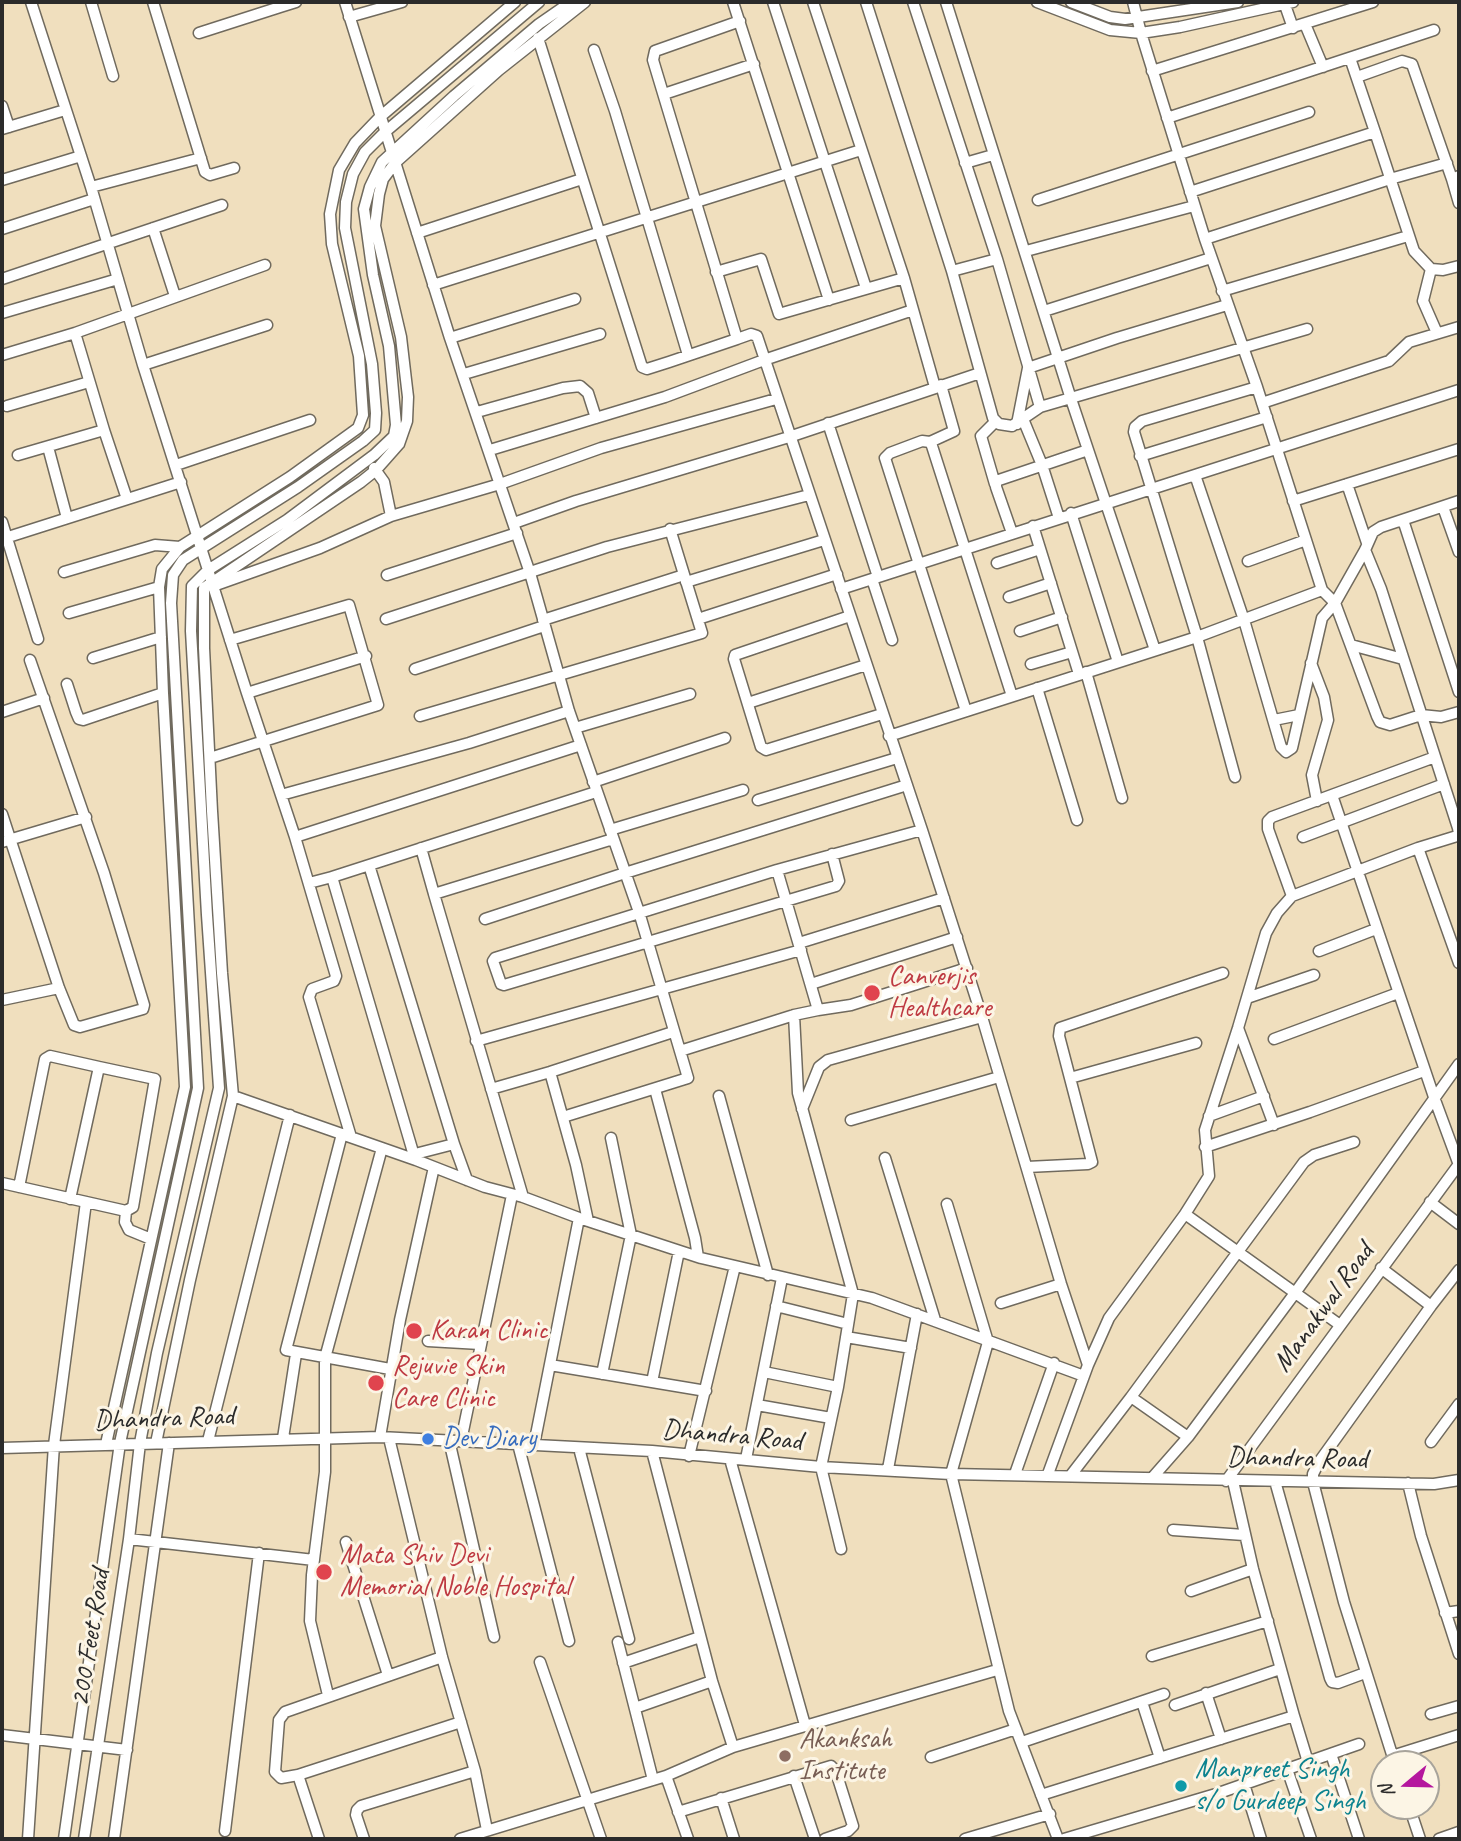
<!DOCTYPE html>
<html>
<head>
<meta charset="utf-8">
<style>
	body { margin:0 }
	#map { position:relative; width:1461px; height:1841px; overflow:hidden; background:#f0dfbe; font-family:Caveat,sans-serif }
	canvas { display:block }
	.frame { position:absolute; inset:0; border:4px solid #2b2b2b; pointer-events:none }
	.north { position:absolute; left:1370px; top:1750px; width:70px; height:70px; box-sizing:border-box; background:#fcf5e5; border:2px solid #a8a49b; border-radius:50%; rotate:251deg; font-size:19px; font-weight:700; line-height:28px; text-align:center; color:#2b2b2b }
	.north::after { content:''; display:block; margin:auto; width:24px; height:32px; background:#b5179e; clip-path:polygon(50% 0,100% 100%,50% 72%,0 100%) }
</style>
</head>
<body>
<div id="map">
<canvas width="1461" height="1841"></canvas>
<div class="frame"></div>
<div class="north">N</div>
</div>
<script>
const ctx = document.querySelector('canvas').getContext('2d');
ctx.lineJoin = 'round';
const poly = rows => new Path2D(rows.map(r => 'M' + r).join(''));
function strokePath(path, color, width, dash) { ctx.strokeStyle = color; ctx.lineWidth = width; ctx.lineCap = dash ? 'butt' : 'round'; ctx.setLineDash(dash || []); ctx.stroke(path); }
function write(font, color, halo, rows, align = 'center') {
  ctx.font = font + ' Caveat,sans-serif'; ctx.lineWidth = 6; ctx.setLineDash([]); ctx.textBaseline = 'middle'; ctx.strokeStyle = halo; ctx.fillStyle = color; for (const [text, x, y, turn = 0] of rows) {
    ctx.save(); ctx.translate(x, y); ctx.rotate((+turn || 0) * Math.PI / 180); ctx.textAlign = isNaN(turn) ? turn : align; if (halo) ctx.strokeText(text, 0, 0); ctx.fillText(text, 0, 0); ctx.restore();
  }
}
const minor = poly([
	[31,2,91,187,143,365,247,693,295,837,336,976,334,981,312,989,309,997,351,1137],
	[91,2,113,76],
	[153,2,205,172,210,175,234,168],
	[345,2,450,338,530,573,569,711,639,912,688,1078,563,1117],
	[733,2,829,300],
	[773,2,866,288],
	[813,2,904,278,935,387],
	[866,2,952,271,993,418,999,424,1012,426,1040,407],
	[913,2,997,259,1040,407,1307,329],
	[946,2,1071,399,1155,650],
	[1037,2,1110,30,1141,33,1180,27,1293,2],
	[1071,2,1110,17,1125,19,1238,2],
	[1133,2,1141,33,1205,239,1257,387,1322,590,1335,603,1377,716,1380,722,1390,725,1421,715,1441,717,1459,712],
	[279,3,280,7,296,2],
	[1285,5,1293,28],
	[349,17,402,2],
	[740,21,655,51,653,60,737,339,751,334,757,336,922,830,982,1017,1061,1284,1088,1365],
	[1305,24,1323,67],
	[199,33,280,7],
	[538,38,642,367,647,369,669,362,737,339],
	[594,50,615,111,688,355],
	[1350,58,1375,132],
	[1152,71,1373,2],
	[1357,77,1402,61,1412,64,1452,179,1459,176],
	[664,94,754,64],
	[2,106,9,127],
	[1167,118,1434,30],
	[2,129,65,110],
	[965,163,993,155],
	[1452,179,1459,203],
	[2,180,81,156],
	[91,187,201,158],
	[1190,192,1375,132,1414,251,1431,269,1443,270,1459,266],
	[1038,200,1309,112],
	[153,228,175,296],
	[2,229,94,199],
	[417,233,582,179],
	[1205,239,1390,179,1447,163],
	[1026,251,1194,206],
	[1431,269,1423,301,1437,333],
	[952,271,997,259],
	[716,272,761,259,779,314,904,278],
	[2,279,222,205],
	[433,285,861,150],
	[1222,291,1408,236],
	[1044,311,1211,258],
	[2,313,118,279],
	[75,333,104,430,127,499],
	[450,338,575,299],
	[2,355,75,333,265,265],
	[143,365,267,325],
	[464,374,600,334],
	[1262,403,1389,361,1409,342,1459,327],
	[7,406,89,382],
	[477,412,563,388,580,386,588,393,596,418],
	[1023,419,1042,465,1059,518],
	[828,423,878,577],
	[1017,424,1028,368,1117,338,1227,305],
	[930,442,954,431,941,385],
	[48,447,67,518],
	[490,450,665,397,764,360,913,310],
	[18,455,104,430],
	[1140,456,1267,417],
	[176,465,310,420],
	[374,468,384,482,391,516],
	[1195,475,1244,620,1281,747,1286,752,1292,748,1322,618,1335,603,1365,550,1373,532,1381,527,1459,501],
	[995,484,981,436,996,421],
	[1347,484,1367,543],
	[1293,501,1459,449],
	[1443,507,1459,552],
	[1071,513,1118,662],
	[1403,520,1459,692],
	[2,522,38,639],
	[514,523,576,501,789,437,980,373],
	[1033,526,1079,674],
	[1012,533,996,487,996,481,1088,450],
	[2,539,181,482],
	[1365,550,1381,589,1458,828,1459,834,1457,836,1418,848],
	[1248,561,1306,540],
	[997,563,1040,549],
	[64,572,155,545,180,547],
	[387,575,517,533],
	[872,579,892,640],
	[686,582,824,540],
	[213,586,320,548,391,516,500,484,601,448,776,399],
	[841,589,1459,390],
	[1009,597,1051,583],
	[69,613,159,587],
	[850,616,735,655,734,659,761,747,766,750,882,714],
	[386,619,607,547,809,495],
	[698,619,837,574],
	[543,620,684,575],
	[1020,631,1062,617],
	[1351,645,1403,659],
	[93,658,161,637],
	[1311,663,1324,697,1328,720,1312,775,1317,801],
	[1031,664,1072,652],
	[415,669,544,626],
	[1086,672,1122,798],
	[67,684,76,712,79,719,83,720,163,693],
	[1037,688,1077,820],
	[247,693,366,656],
	[748,703,866,665],
	[966,711,885,458,890,453,922,441,930,442,932,446,1012,696],
	[2,712,44,698],
	[420,716,702,633,670,529],
	[1274,720,1299,715],
	[575,728,690,694],
	[889,736,1197,637,1322,590],
	[210,758,378,705,349,605,230,640],
	[1235,777,1197,637,1134,432,1135,427,1142,421,1257,387],
	[593,782,725,738],
	[281,795,469,743,569,711],
	[1332,795,1435,1100,1459,1165],
	[758,800,897,758],
	[2,814,59,988,74,1025,80,1027,143,1009,144,1005,104,873,30,660],
	[610,830,743,790],
	[295,837,581,745],
	[1303,837,1444,784],
	[2,842,86,817],
	[421,848,434,894],
	[369,865,454,1144,415,1154],
	[777,870,495,958,493,961,501,984,504,985,836,886,839,881,832,854],
	[332,877,596,792],
	[309,883,332,877,415,1159],
	[1292,896,1268,829,1268,821,1272,817,1435,757],
	[485,919,625,873,907,785],
	[799,943,944,898],
	[1319,951,1376,929],
	[811,984,957,937],
	[1247,998,1314,975],
	[2,1000,59,988],
	[818,1010,851,1005,967,968],
	[794,1015,798,1093,853,1294,838,1387,821,1467,841,1549],
	[1238,1028,1274,1125],
	[1274,1039,1398,993],
	[476,1041,801,950],
	[680,1051,794,1015,818,1010,777,870,922,830],
	[99,1067,155,1079,133,1207,126,1211],
	[550,1072,576,1165,588,1221],
	[1070,1078,1196,1043],
	[491,1089,550,1072,673,1032],
	[655,1089,695,1238,698,1257],
	[233,1096,416,1160,485,1187,523,1197,579,1218,701,1258,872,1298,1084,1376],
	[719,1096,768,1275],
	[802,1109,819,1067,828,1060,982,1017],
	[1209,1116,1264,1096],
	[851,1120,999,1077],
	[342,1134,286,1350,390,1369],
	[454,1144,467,1180],
	[1205,1147,1310,1112,1424,1071],
	[885,1158,935,1320],
	[1027,1167,1088,1164,1092,1162,1059,1036,1060,1028,1223,973],
	[2,1183,126,1211,125,1222,129,1230,151,1239],
	[19,1187,45,1059,50,1056,99,1067,70,1199],
	[523,1197,434,894,613,839],
	[1430,1202,1459,1224],
	[947,1204,988,1342,951,1474,1009,1711,1058,1839],
	[1185,1214,1209,1176,1205,1130,1238,1028,1266,933,1277,913,1292,896,1418,848,1459,963],
	[1381,1268,1431,1306],
	[1001,1303,1061,1284],
	[776,1306,848,1324],
	[846,1337,911,1348],
	[428,1341,480,1344],
	[550,1365,652,1382,679,1251],
	[764,1372,838,1387],
	[602,1374,631,1235,611,1138],
	[652,1382,706,1391],
	[757,1405,831,1418],
	[380,1437,400,1320,434,1167],
	[1188,1437,1131,1397,1304,1162,1314,1155,1354,1142],
	[283,1438,296,1354],
	[389,1438,442,1657,475,1771,487,1830],
	[449,1440,494,1637],
	[208,1441,290,1115],
	[461,1441,512,1195],
	[1431,1442,1459,1404],
	[156,1443,190,1280,233,1096,222,973,212,811,204,648,204,588,361,482,376,470,399,444,407,421,408,397,401,337,375,226,379,194,383,179,395,163,499,70,585,2],
	[106,1444,185,1087,163,693,159,587,162,569,180,547,290,477,358,428,363,415,359,356,332,244,330,214,339,170,355,143,380,117,515,2],
	[518,1444,569,1641],
	[534,1445,579,1218],
	[2,1448,380,1437,652,1451,821,1467,951,1474,1434,1484,1459,1480],
	[579,1448,629,1639],
	[652,1451,712,1681,733,1747],
	[689,1456,735,1266],
	[730,1459,805,1725],
	[746,1459,782,1278],
	[888,1469,917,1314],
	[1015,1474,1054,1363],
	[1048,1474,1088,1365,1109,1318,1185,1214,1340,1325],
	[1071,1475,1131,1397],
	[1152,1478,1188,1437,1295,1293,1459,1064],
	[1226,1481,1459,1164],
	[1275,1481,1330,1678,1332,1682,1338,1683,1365,1673],
	[1408,1483,1421,1536,1459,1654],
	[1173,1530,1244,1535],
	[129,1539,314,1560],
	[346,1542,388,1675],
	[1191,1591,1253,1569],
	[1445,1613,1459,1611],
	[618,1642,653,1780],
	[1152,1656,1268,1621],
	[540,1662,601,1839],
	[623,1663,700,1637],
	[1206,1693,1221,1739],
	[328,1695,310,1621,312,1575,325,1472,325,1358,382,1148],
	[1142,1702,1160,1758],
	[1175,1705,1280,1669],
	[635,1708,712,1681],
	[1431,1714,1459,1706],
	[1294,1716,1308,1762],
	[2,1735,127,1750],
	[1022,1742,1164,1694],
	[1331,1754,1359,1839],
	[1392,1756,1459,1735],
	[931,1757,1016,1729],
	[1395,1764,1344,1602,1313,1482,1313,1474,1319,1462,1431,1306,1459,1270],
	[1287,1769,1311,1839],
	[298,1775,281,1778,275,1772,279,1720,285,1712,442,1657],
	[666,1776,733,1747,997,1670],
	[794,1776,815,1839],
	[1244,1784,1261,1839],
	[1041,1795,1294,1716,1253,1569,1233,1481],
	[721,1798,734,1839],
	[1409,1806,1420,1839],
	[678,1812,831,1766,836,1772,853,1826,848,1831,825,1839],
	[225,1831,259,1553],
	[28,1839,54,1445,86,1202],
	[64,1839,120,1443,198,1088,171,603,173,575,183,560,298,487,363,441,375,430,376,413,372,364,345,228,346,202,353,174,365,152,385,132,539,2],
	[84,1839,129,1539,140,1443,157,1353,219,1088,207,915,191,631,192,586,208,570,287,520,374,455,394,436,396,425,389,346,373,275,364,209,370,187,382,162,454,96,539,24,571,2],
	[114,1839,169,1443],
	[319,1839,298,1775,461,1722],
	[364,1839,356,1815,357,1810,361,1806,475,1771],
	[460,1839,666,1776,688,1839],
	[965,1839,1050,1814],
	[1064,1839,1216,1794,1359,1744],
	[1439,1839,1459,1832]
]);
strokePath(minor, '#706a5e', 13);
strokePath(minor, '#fff', 10);
for (const [x, y, r, color] of [
	[872,993,9,"#e0444e"],
	[414,1331,9,"#e0444e"],
	[376,1383,9,"#e0444e"],
	[428,1439,7,"#3f7fe0"],
	[324,1572,9,"#e0444e"],
	[785,1756,7,"#8d6e63"],
	[1181,1786,7,"#0f9aa8"]
]) { const dot = new Path2D(); dot.arc(x, y, r, 0, 2 * Math.PI); ctx.fillStyle = color; ctx.fill(dot); strokePath(dot, '#fcf5e5', 2.5); }
write('28px', '#be3a42', '#fcf5e5', [
	["Canverjis",888,977],
	["Healthcare",888,1009],
	["Karan Clinic",430,1331],
	["Rejuvie Skin",392,1367],
	["Care Clinic",392,1399],
	["Mata Shiv Devi",340,1556],
	["Memorial Noble Hospital",340,1588]
], 'left');
write('28px', '#2b2b2b', '#fcf5e5', [
	["Manakwal Road",1324,1308,-54],
	["Dhandra Road",164,1419,-2],
	["Dhandra Road",732,1436,5],
	["Dhandra Road",1297,1459,1],
	["200 Feet Road",91,1638,-81]
]);
write('28px', '#366cbe', '#fcf5e5', [
	["Dev Diary",442,1439]
], 'left');
write('28px', '#785e54', '#fcf5e5', [
	["Akanksah",799,1740],
	["Institute",799,1772]
], 'left');
write('28px', '#0d838f', '#fcf5e5', [
	["Manpreet Singh",1195,1770],
	["s/o Gurdeep Singh",1195,1802]
], 'left');
</script>
</body>
</html>
